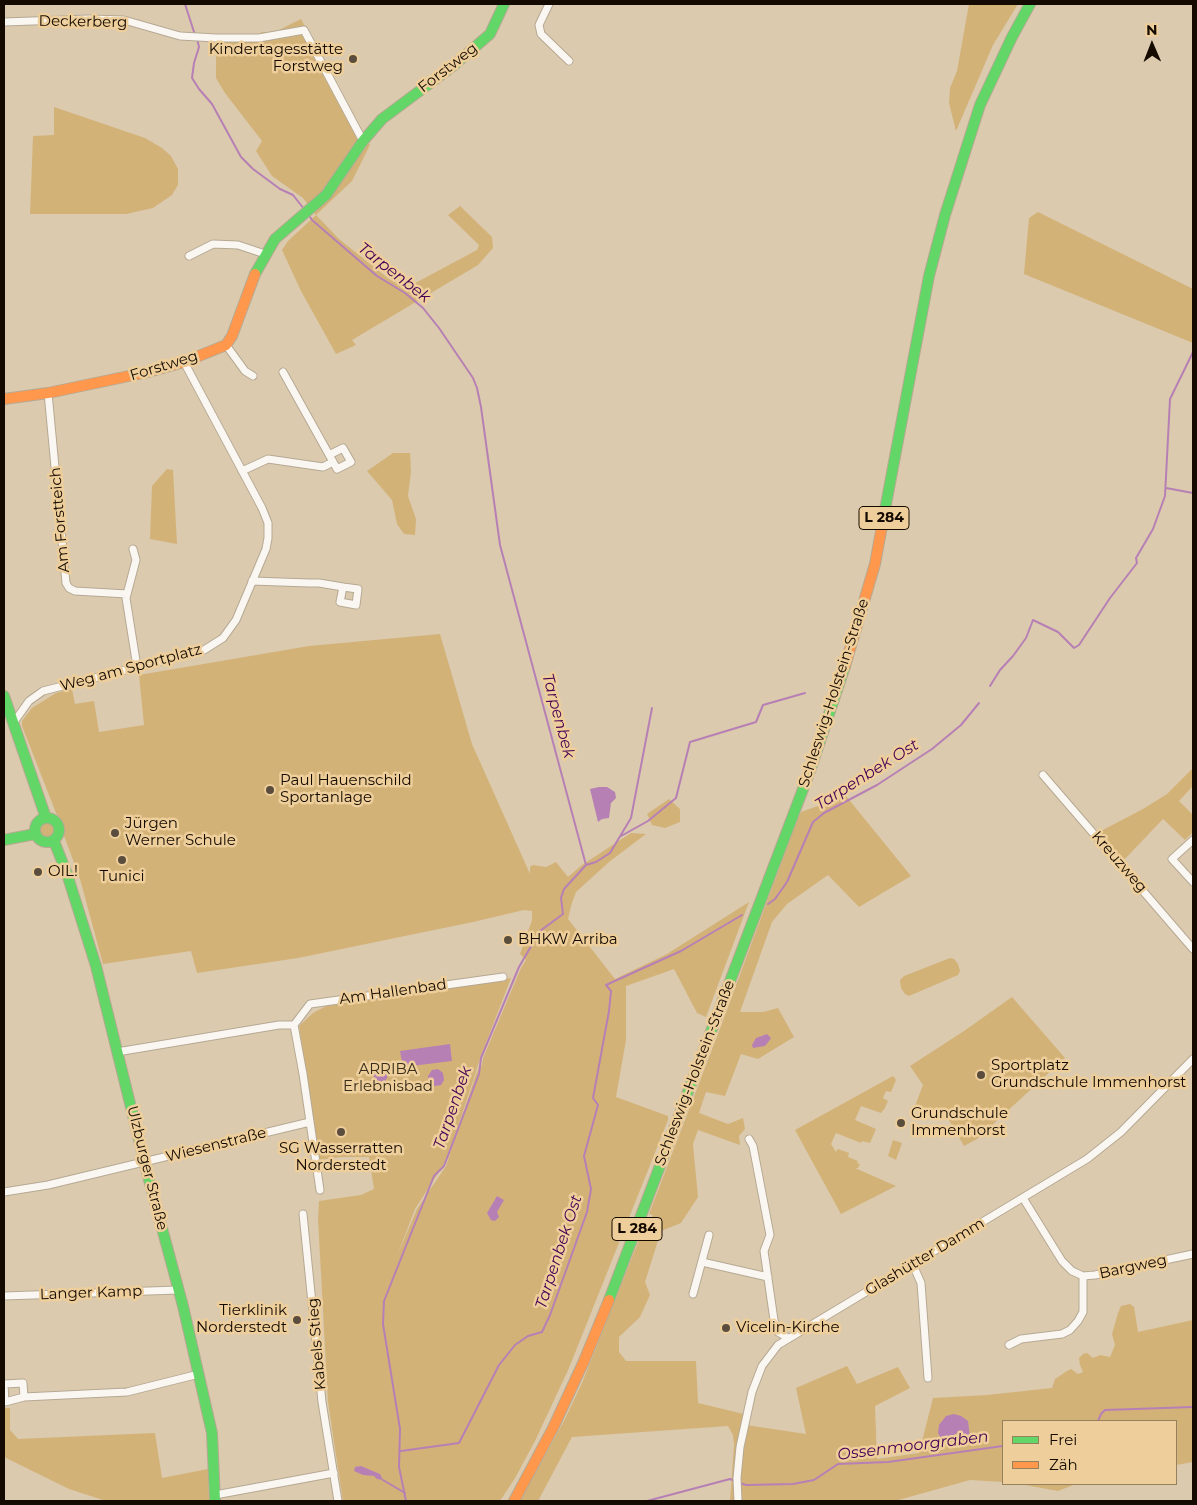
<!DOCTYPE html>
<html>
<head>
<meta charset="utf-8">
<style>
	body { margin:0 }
	#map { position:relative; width:1197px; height:1505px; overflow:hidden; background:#dbcaae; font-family:Montserrat,sans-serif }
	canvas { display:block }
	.frame { position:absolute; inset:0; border:5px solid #140a00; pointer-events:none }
	.legend { position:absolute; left:1002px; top:1420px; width:175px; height:65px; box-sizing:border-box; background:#eecf9b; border:1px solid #97805d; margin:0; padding:6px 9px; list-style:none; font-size:15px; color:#140a00 }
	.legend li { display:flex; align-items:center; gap:10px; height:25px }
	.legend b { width:25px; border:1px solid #97805d }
	.north { position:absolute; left:1127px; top:20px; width:50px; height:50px; -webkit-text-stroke:4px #eecf9b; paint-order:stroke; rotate:359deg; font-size:14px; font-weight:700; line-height:20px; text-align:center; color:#140a00 }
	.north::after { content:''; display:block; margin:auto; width:18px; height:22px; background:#140a00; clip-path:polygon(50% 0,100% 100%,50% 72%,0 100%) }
</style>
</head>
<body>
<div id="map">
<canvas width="1197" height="1505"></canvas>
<div class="frame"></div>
<ul class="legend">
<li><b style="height:6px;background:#63d668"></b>Frei</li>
<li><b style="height:6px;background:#ff974d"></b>Zäh</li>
</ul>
<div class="north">N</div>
</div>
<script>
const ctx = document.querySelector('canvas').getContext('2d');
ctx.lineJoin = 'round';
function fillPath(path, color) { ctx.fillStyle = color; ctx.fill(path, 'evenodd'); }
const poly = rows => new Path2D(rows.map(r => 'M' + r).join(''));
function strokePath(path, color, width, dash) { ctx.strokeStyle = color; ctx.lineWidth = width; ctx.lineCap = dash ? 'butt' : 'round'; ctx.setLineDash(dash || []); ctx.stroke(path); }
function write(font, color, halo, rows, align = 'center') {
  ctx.font = font + ' Montserrat,sans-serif'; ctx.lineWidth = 5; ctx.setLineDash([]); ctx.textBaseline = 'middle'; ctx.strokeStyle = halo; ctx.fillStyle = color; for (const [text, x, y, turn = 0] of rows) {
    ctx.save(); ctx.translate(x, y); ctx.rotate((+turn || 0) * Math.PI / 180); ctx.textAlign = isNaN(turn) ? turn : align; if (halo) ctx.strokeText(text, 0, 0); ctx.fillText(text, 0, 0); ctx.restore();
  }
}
fillPath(poly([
	[969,4,1018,4,993,45,956,131,949,103,950,88,957,71],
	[301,19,370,145,352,181,316,215,339,239,389,279,406,288,477,250,479,245,448,215,460,206,492,237,493,248,478,265,352,340,356,345,336,354,301,291,282,250,288,241,316,215,303,198,272,176,256,151,262,141,225,93,216,78,216,42,261,42,261,32,275,32],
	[54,107,145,138,162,148,171,156,178,169,178,185,172,195,153,208,126,214,30,214,33,136,54,135],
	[1038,212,1193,289,1193,343,1024,274,1029,218],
	[393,453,410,453,411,471,408,496,416,519,415,535,404,534,397,524,392,500,367,471],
	[167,469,173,470,177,544,150,539,152,486],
	[440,634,472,744,530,874,530,867,533,865,546,867,556,862,568,877,582,865,631,833,646,834,609,862,576,892,571,906,568,919,615,979,667,954,749,902,706,1017,697,1013,674,969,626,986,626,1040,616,1097,668,1116,668,1120,569,1368,535,1441,515,1478,500,1501,343,1501,328,1402,318,1219,319,1201,361,1195,374,1189,369,1157,341,1157,319,1160,299,1026,313,1013,330,1004,511,978,481,1056,448,1158,415,1209,397,1256,417,1209,446,1166,476,1074,479,1068,482,1065,483,1058,521,968,526,960,520,954,532,920,532,911,524,910,473,922,298,958,197,973,191,951,103,964,80,879,63,833,62,822,56,813,22,726,22,721,32,708,56,693,72,689,75,704,94,701,99,732,144,725,139,675,309,646],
	[1193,768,1193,786,1179,801,1193,815,1193,832,1185,840,1163,819,1123,861,1099,832,1143,809,1167,794],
	[846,796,911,876,859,907,828,875,787,904,772,922,740,1012,763,1012,778,1008,794,1037,758,1059,741,1054,725,1096,706,1092,699,1113,728,1124,743,1118,745,1129,739,1136,740,1145,698,1130,693,1144,698,1197,681,1223,661,1231,645,1282,650,1295,640,1317,619,1337,619,1352,626,1361,696,1361,698,1403,748,1415,746,1425,806,1434,796,1388,847,1366,857,1384,898,1367,910,1388,875,1406,877,1459,919,1453,933,1398,987,1395,1052,1388,1055,1379,1067,1371,1071,1369,1078,1374,1083,1372,1080,1365,1079,1358,1083,1354,1087,1353,1093,1358,1100,1355,1110,1357,1115,1345,1112,1334,1118,1313,1121,1306,1130,1304,1134,1307,1138,1332,1193,1320,1193,1462,1176,1465,1176,1421,1003,1421,1003,1482,970,1480,895,1501,730,1501,734,1445,733,1435,728,1426,572,1437,538,1501,520,1501,564,1421,582,1383,647,1220,650,1220,653,1215,649,1214,721,1026,795,826,801,812],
	[669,799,680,809,680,822,665,828,652,825,647,814],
	'39 830a8 8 0 1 1 16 0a8 8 0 1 1-16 0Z',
	[950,958,954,959,958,964,960,971,958,975,909,996,905,994,901,988,900,980,904,976],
	[1012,997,1065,1058,977,1139,964,1146,949,1120,915,1106,923,1085,910,1066,964,1031],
	[893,1076,896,1080,891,1092,886,1091,883,1098,888,1101,884,1110,883,1110,881,1113,861,1106,855,1120,876,1129,870,1143,862,1141,861,1143,836,1133,831,1144,836,1152,838,1149,849,1153,848,1157,858,1161,857,1163,860,1164,858,1168,855,1168,896,1186,841,1214,795,1130],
	[893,1140,902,1143,896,1160,888,1156],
	[4,1408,10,1408,10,1430,18,1439,155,1433,162,1478,208,1469,209,1501,106,1501,69,1489,4,1457],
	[1020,1484,1076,1484,1058,1491]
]), '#d3b278');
fillPath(poly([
	[599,787,607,787,615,792,616,798,611,803,609,818,602,819,598,822,590,789],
	[767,1034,771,1038,769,1041,765,1046,753,1048,752,1045,756,1038],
	[450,1044,452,1061,403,1067,400,1051],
	[382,1064,386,1071,388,1071,388,1075,385,1083,381,1084,371,1074],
	[438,1069,443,1073,444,1080,441,1085,435,1086,431,1085,431,1082,428,1082,428,1076,432,1070],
	[497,1196,504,1200,497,1212,499,1217,495,1221,491,1220,487,1213],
	[954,1414,961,1416,968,1421,970,1437,964,1440,959,1439,957,1433,949,1441,941,1439,938,1433,939,1425,946,1416],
	[361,1466,380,1474,383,1480,377,1479,374,1476,363,1475,354,1471,355,1467]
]), '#b780b5');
strokePath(poly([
	[185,4,195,35],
	[197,39,199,47,194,63,192,78,199,89,212,104,241,157,253,169,280,189,293,195,304,209],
	[308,214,312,220,377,276,405,293,423,308,439,328,473,378,477,388,481,407,500,545,586,865,564,889,561,898,563,914,540,931,519,967,481,1058,479,1074,444,1166,434,1176,384,1301,383,1324,400,1429,399,1467,406,1501],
	[1166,488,1193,493],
	[990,686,1000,670,1013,656,1026,638,1033,620,1058,632,1074,648,1079,645,1110,598,1137,563,1136,558,1153,529,1165,496,1170,399,1193,352],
	[621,836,648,821,676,798,690,742,756,722,763,705,805,693],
	[586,865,596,862,610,853,631,818,652,708],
	[768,904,775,899,787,882,813,822,824,813,877,785,932,749,961,725,979,703],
	[1098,1421,1101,1414,1105,1410,1193,1407],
	[401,1451,459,1443,499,1365,515,1345,528,1336,542,1332,550,1315,587,1212,591,1189,584,1156,598,1105,593,1098,609,1011,611,991,606,985,681,951,742,915],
	[383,1480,405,1493],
	[740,1483,746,1485,793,1484,814,1480,838,1464,888,1462,1003,1446],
	[647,1501,730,1479,735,1481]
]), '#b780b5', 2);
const street = poly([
	[549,4,539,25,541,34,569,61],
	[4,22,89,19,124,20,180,36,216,38,259,38,304,30,363,141],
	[189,256,213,244,238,245,265,254],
	[226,345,245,371,253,376],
	[283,372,337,469,351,462,343,448,329,455],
	[48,393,66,583,69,588,75,591,127,594],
	[242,471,268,459,323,467,333,462],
	[133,549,136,560,126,598,137,667],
	[252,581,309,583,319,583,343,587,358,589,356,605,340,602,343,587],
	[14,722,29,701,43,691,204,650,223,638,236,620,266,549,268,538,268,523,262,508,184,362],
	[1043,775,1193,949],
	[1193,840,1172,859,1193,882],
	[294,1025,310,1004,503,977],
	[117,1052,279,1025,294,1025,303,1074,320,1190],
	[749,1139,753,1146,770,1235,764,1251,774,1320,778,1332,788,1338],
	[4,1192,48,1185,310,1122],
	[1023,1198,1062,1261,1072,1271,1083,1276,1095,1275,1193,1254],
	[303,1214,322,1402,338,1501],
	[702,1262,768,1277],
	[913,1265,921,1283,928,1378],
	[693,1294,709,1235],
	[4,1296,178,1290],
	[1009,1345,1021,1339,1062,1334,1070,1330,1078,1321,1083,1312,1083,1276],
	[24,1397,23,1383,4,1384,5,1402,24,1397,127,1392,199,1374],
	[215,1495,334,1473],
	[738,1501,737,1478,740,1447,752,1392,762,1366,778,1345,1087,1159,1121,1132,1193,1059]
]);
const fast = poly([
	[255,274,275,239,326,195,363,141,382,119,453,66,490,34,504,4],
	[884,515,929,276,945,215,980,105,1012,37,1030,4],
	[4,696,46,818],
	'35 830a12 12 0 1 1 24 0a12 12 0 1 1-24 0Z',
	[4,840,35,834],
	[54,841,67,874,96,966,148,1176,183,1306,212,1433,215,1501],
	[609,1300,811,768,845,666]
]);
const slow = poly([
	[4,399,48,393,148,372,184,362,226,345,232,336,255,274],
	[845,666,875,564,884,515],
	[514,1501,553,1428,584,1361,609,1300]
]);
strokePath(street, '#b6a993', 9);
strokePath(fast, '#b6a993', 12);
strokePath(slow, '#b6a993', 12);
strokePath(street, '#faf7f3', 7);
strokePath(fast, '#63d668', 10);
strokePath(slow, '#ff974d', 10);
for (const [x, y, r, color] of [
	[353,59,5,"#5a4d3d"],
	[270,790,5,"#5a4d3d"],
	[115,833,5,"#5a4d3d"],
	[122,860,5,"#5a4d3d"],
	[38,872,5,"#5a4d3d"],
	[508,940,5,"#5a4d3d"],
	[981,1075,5,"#5a4d3d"],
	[901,1123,5,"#5a4d3d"],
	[341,1132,5,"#5a4d3d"],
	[297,1320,5,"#5a4d3d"],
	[726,1328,5,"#5a4d3d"]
]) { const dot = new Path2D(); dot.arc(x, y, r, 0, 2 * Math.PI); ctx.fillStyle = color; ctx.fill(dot); strokePath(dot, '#eecf9b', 2); }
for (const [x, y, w] of [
	[884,518,50],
	[637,1229,50]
]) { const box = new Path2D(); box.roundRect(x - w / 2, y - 11.5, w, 23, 4); ctx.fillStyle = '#eecf9b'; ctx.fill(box); strokePath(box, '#140a00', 1); }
write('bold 14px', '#140a00', null, [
	["L 284",884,518],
	["L 284",637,1229]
]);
write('15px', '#140a00', '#eecf9b', [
	["Deckerberg",83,22,1],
	["Forstweg",448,68,-38],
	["Forstweg",164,366,-17],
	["Am Forstteich",60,520,-95],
	["Weg am Sportplatz",131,668,-15],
	["Schleswig-Holstein-Straße",834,693,-72],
	["Kreuzweg",1119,862,49],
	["Am Hallenbad",393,992,-8],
	["Schleswig-Holstein-Straße",695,1073,-69],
	["Wiesenstraße",216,1145,-14],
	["Ulzburger Straße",147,1168,76],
	["Glashütter Damm",925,1257,-31],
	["Bargweg",1133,1267,-12],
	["Langer Kamp",91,1293,-2],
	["Kabels Stieg",317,1344,-95]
]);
write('15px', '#140a00', '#eecf9b', [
	["Kindertagesstätte",343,50,"right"],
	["Forstweg",343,67,"right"],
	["Paul Hauenschild",280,781],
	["Sportanlage",280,798],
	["Jürgen",125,824],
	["Werner Schule",125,841],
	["OIL!",48,872],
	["Tunici",122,877,"center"],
	["BHKW Arriba",518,940],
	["Sportplatz",991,1066],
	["Grundschule Immenhorst",991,1083],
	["Grundschule",911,1114],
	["Immenhorst",911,1131],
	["SG Wasserratten",341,1149,"center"],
	["Norderstedt",341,1166,"center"],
	["Tierklinik",287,1311,"right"],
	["Norderstedt",287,1328,"right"],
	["Vicelin-Kirche",736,1328]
], 'left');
write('15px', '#382d1a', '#eecf9b', [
	["ARRIBA",388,1070],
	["Erlebnisbad",388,1087]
]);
write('italic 16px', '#470055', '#eecf9b', [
	["Tarpenbek",394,273,38],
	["Tarpenbek",558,716,75],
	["Tarpenbek Ost",867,775,-32],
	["Tarpenbek",453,1108,-71],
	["Tarpenbek Ost",559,1252,-72],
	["Ossenmoorgraben",913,1446,-7]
]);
</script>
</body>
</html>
